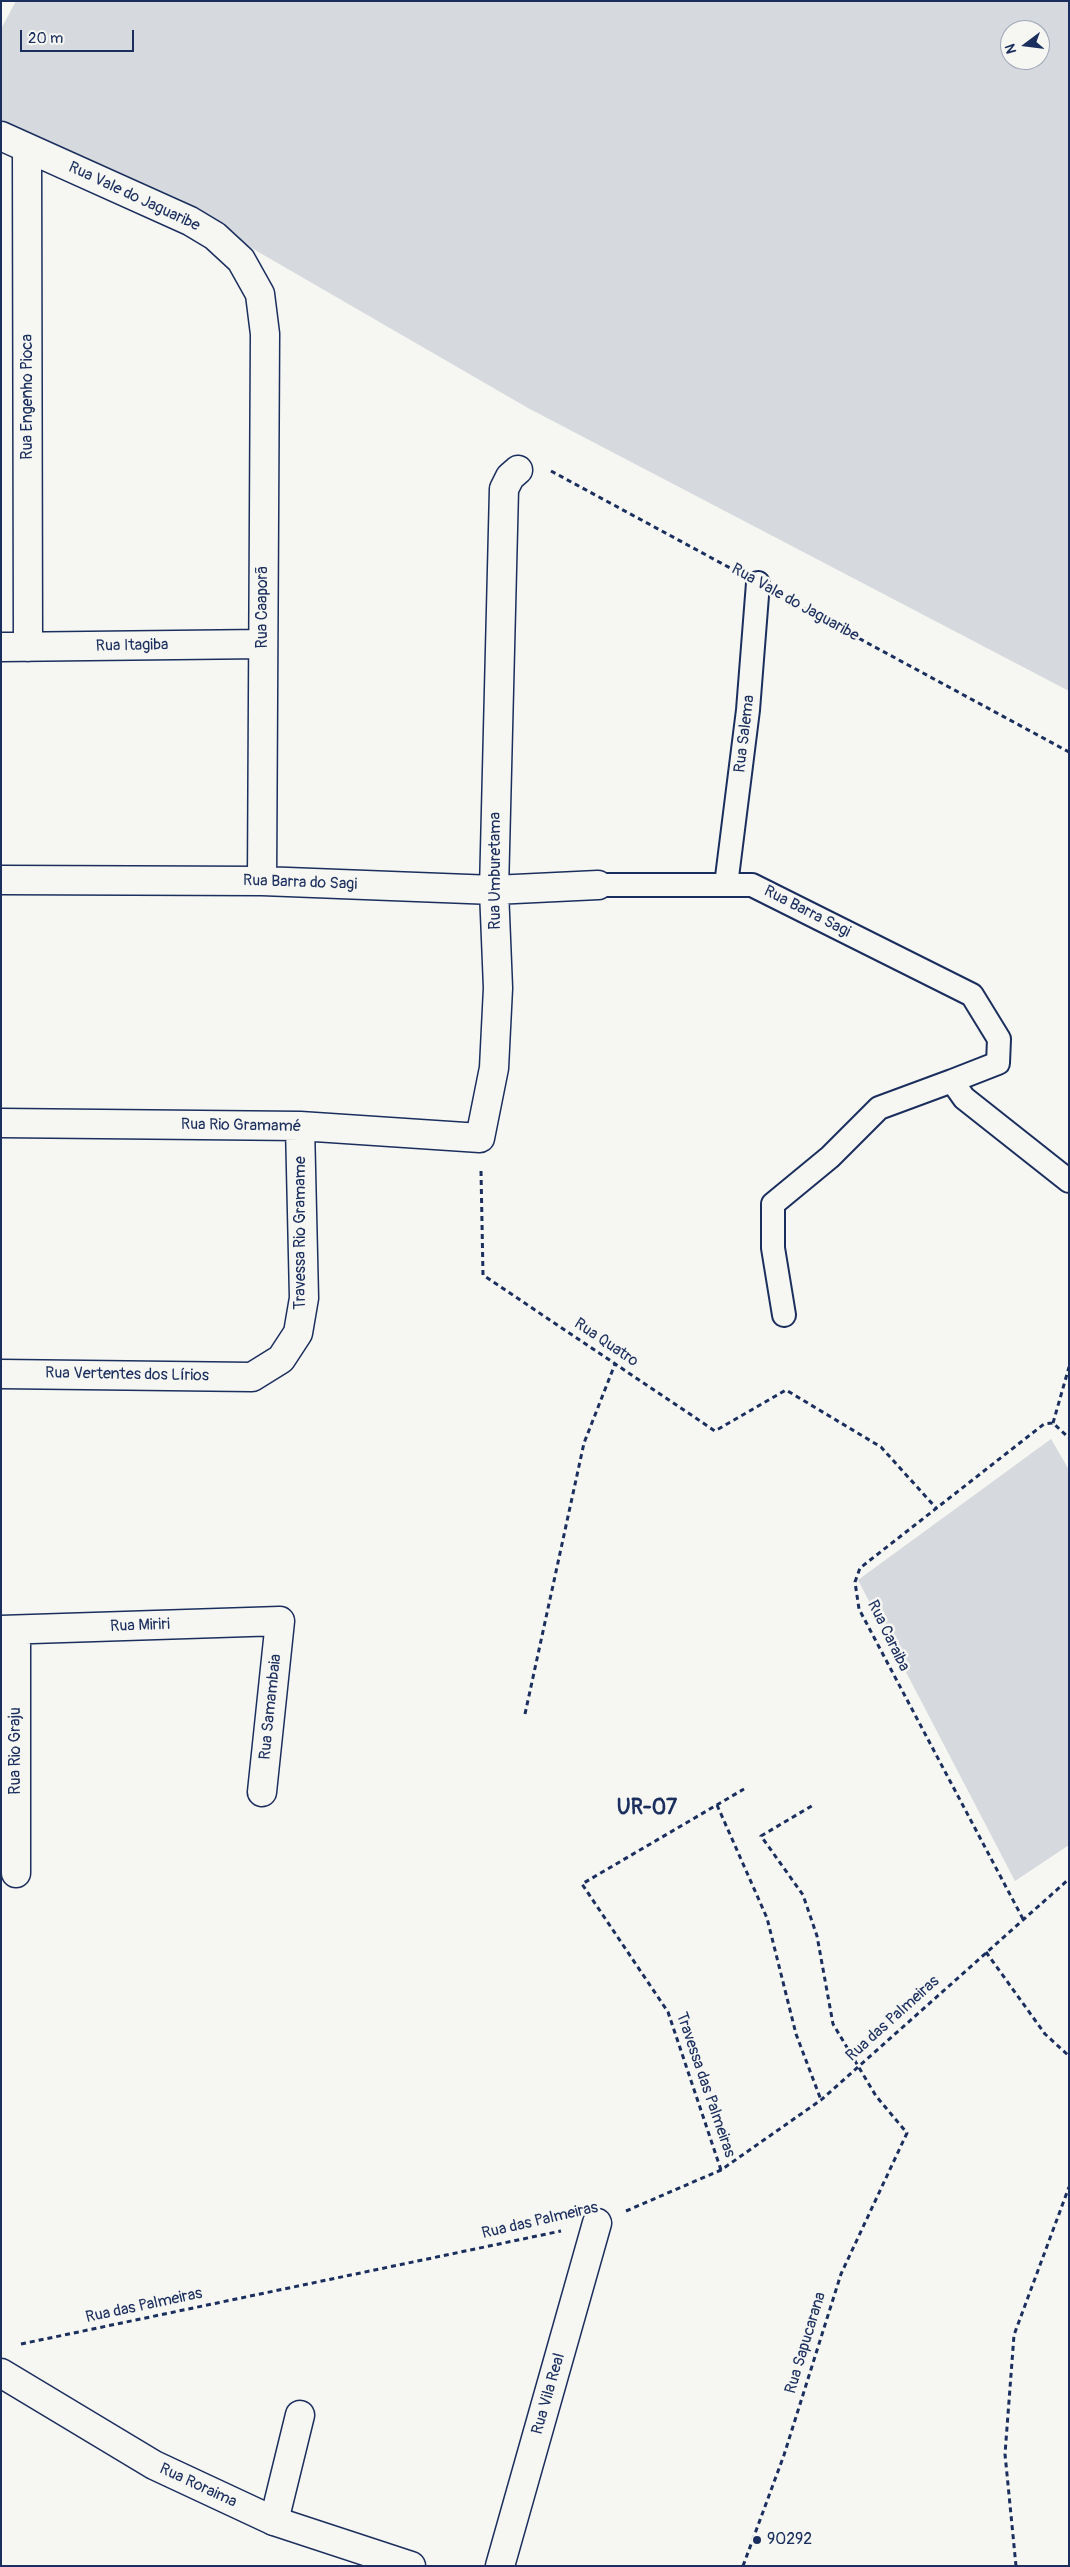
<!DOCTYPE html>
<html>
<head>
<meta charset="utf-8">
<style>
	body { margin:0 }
	#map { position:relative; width:1070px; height:2567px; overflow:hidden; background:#f6f6f2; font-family:Pangolin,sans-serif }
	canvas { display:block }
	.frame { position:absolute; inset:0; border:2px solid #1b2f5e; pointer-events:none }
	.north { position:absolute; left:1000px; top:20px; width:50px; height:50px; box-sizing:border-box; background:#f6f6f2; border:1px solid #9ea6b7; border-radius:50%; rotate:255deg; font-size:14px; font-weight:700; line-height:20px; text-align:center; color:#1b2f5e }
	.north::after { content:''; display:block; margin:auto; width:18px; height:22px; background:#1b2f5e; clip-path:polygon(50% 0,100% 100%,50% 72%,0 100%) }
	.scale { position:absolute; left:20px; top:30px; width:114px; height:22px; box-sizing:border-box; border:2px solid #1b2f5e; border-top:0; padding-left:6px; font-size:15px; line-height:18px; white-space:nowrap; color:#1b2f5e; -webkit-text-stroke:4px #f6f6f2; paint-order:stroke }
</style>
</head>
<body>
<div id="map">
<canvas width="1070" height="2567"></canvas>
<div class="frame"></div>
<div class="north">N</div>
<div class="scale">20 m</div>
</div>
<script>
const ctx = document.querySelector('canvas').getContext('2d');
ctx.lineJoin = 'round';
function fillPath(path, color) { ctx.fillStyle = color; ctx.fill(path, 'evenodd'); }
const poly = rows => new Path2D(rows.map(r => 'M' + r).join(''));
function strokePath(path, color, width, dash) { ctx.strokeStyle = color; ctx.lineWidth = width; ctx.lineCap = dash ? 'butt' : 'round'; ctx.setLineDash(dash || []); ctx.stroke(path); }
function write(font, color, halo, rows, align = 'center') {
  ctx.font = font + ' Pangolin,sans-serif'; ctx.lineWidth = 5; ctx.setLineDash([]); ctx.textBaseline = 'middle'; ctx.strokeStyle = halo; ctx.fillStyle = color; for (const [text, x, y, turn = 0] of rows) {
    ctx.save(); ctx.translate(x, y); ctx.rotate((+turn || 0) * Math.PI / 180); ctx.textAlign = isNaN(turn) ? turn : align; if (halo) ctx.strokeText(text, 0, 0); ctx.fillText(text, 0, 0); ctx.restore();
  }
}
fillPath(poly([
	[16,1,1069,1,1069,691,528,408,198,217,1,130,1,29],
	[1010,30,1040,30,1040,60,1010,60],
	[1051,1439,1069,1470,1069,1845,1015,1881,858,1580]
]), '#d6d9dd');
const service = poly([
	[598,885,752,885,972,995,999,1039,998,1063,952,1081,964,1098,1069,1181],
	[726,885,748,710,758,583],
	[784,1315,773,1248,773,1204,830,1157,879,1108,952,1081]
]);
const minor = poly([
	[1,136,190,221,215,236,241,260,260,294,265,334,262,881],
	[27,148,28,647],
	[1,647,263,644],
	[1,880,262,881,494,890,598,885],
	[1,1123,300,1126,480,1138,494,1068,498,988,494,890,504,489,510,477,518,470],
	[1,1374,252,1377,281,1359,298,1333,304,1298,300,1126],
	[1,1630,280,1621,262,1792],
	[16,1630,16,1873],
	[274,2521,300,2415],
	[500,2566,597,2223]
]);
const tertiary = poly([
	[1,2373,154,2465,274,2521,411,2566]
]);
strokePath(service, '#1b2f5e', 26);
strokePath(minor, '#1b2f5e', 31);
strokePath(tertiary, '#1b2f5e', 31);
strokePath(poly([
	[551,471,732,569],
	[788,600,1069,752],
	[481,1171,483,1275,715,1431,786,1390,881,1447,937,1509],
	[1053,1423,1069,1367],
	[525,1714,584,1443,615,1364],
	[717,1805,767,1918,796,2034,821,2100],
	[1023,1919,859,1609,855,1582,860,1568,1044,1424,1053,1423,1069,1438],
	[986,1952,1045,2034,1069,2056],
	[721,2170,668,2012,582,1884,744,1789],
	[626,2211,721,2170,821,2100,1069,1879],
	[21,2344,561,2231],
	[743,2566,784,2455,841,2274,907,2133,876,2096,833,2024,817,1936,803,1895,761,1836,815,1804],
	[1016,2566,1005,2454,1014,2335,1069,2187]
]), '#1b2f5e', 3, [5, 4]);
strokePath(service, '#f6f6f2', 22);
strokePath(minor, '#f6f6f2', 28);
strokePath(tertiary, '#f6f6f2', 28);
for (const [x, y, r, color] of [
	[757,2540,5,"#1b2f5e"]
]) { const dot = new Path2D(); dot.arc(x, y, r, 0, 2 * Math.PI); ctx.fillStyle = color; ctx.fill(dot); strokePath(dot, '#f6f6f2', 2); }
write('16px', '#1b2f5e', '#f6f6f2', [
	["Rua Vale do Jaguaribe",134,197,25],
	["Rua Engenho Pioca",28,397,-90],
	["Rua Vale do Jaguaribe",795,603,29],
	["Rua Caaporã",263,607,-90],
	["Rua Itagiba",132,646,-1],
	["Rua Salema",745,734,-83],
	["Rua Umburetama",496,871,-90],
	["Rua Barra do Sagi",300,883,2],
	["Rua Barra Sagi",807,912,27],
	["Rua Rio Gramamé",241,1126,1],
	["Travessa Rio Gramame",301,1233,-90],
	["Rua Quatro",606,1343,34],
	["Rua Vertentes dos Lírios",127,1375,1],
	["Rua Miriri",140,1626,-2],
	["Rua Caraiba",888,1636,64],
	["Rua Samambaia",271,1707,-84],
	["Rua Rio Graju",16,1751,-90],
	["Rua das Palmeiras",893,2019,-42],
	["Travessa das Palmeiras",705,2085,71],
	["Rua das Palmeiras",540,2221,-13],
	["Rua das Palmeiras",144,2306,-12],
	["Rua Sapucarana",806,2343,-73],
	["Rua Vila Real",549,2394,-74],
	["Rua Roraima",198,2486,25]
]);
write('16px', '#1b2f5e', '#f6f6f2', [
	["90292",767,2540]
], 'left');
write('bold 21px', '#1b2f5e', '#f6f6f2', [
	["UR-07",647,1809]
]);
</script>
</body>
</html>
